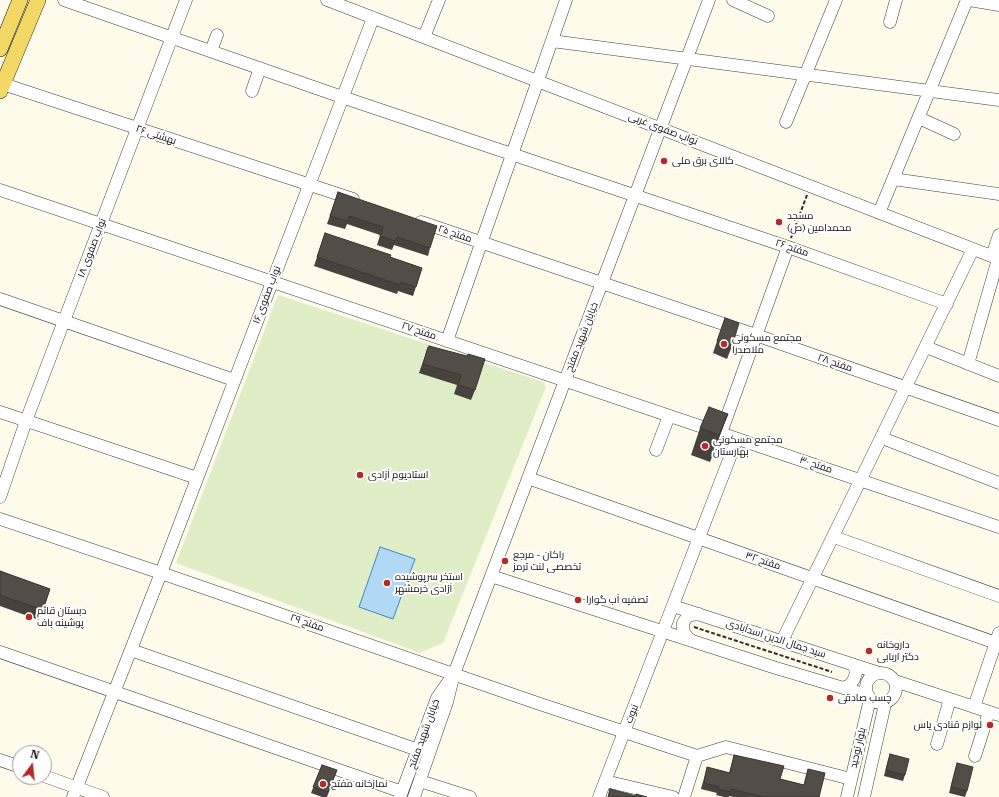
<!DOCTYPE html>
<html>
<head>
<meta charset="utf-8">
<style>
	body { margin:0 }
	#map { position:relative; width:999px; height:797px; overflow:hidden; background:#fefbea; font-family:"IBM Plex Serif",serif }
	canvas { display:block }
	.north { position:absolute; left:12px; top:745px; width:40px; height:40px; box-sizing:border-box; background:#fff; border:1px solid #9d9d9d; border-radius:50%; rotate:15deg; font-size:11px; font-weight:700; line-height:16px; text-align:center; color:#0b0b0b }
	.north::after { content:''; display:block; margin:auto; width:14px; height:18px; background:#b62929; clip-path:polygon(50% 0,100% 100%,50% 72%,0 100%) }
</style>
</head>
<body>
<div id="map">
<canvas width="999" height="797"></canvas>
<div class="north">N</div>
</div>
<script>
const ctx = document.querySelector('canvas').getContext('2d');
ctx.lineJoin = 'round';
function fillPath(path, color) { ctx.fillStyle = color; ctx.fill(path, 'evenodd'); }
const poly = rows => new Path2D(rows.map(r => 'M' + r).join(''));
function strokePath(path, color, width, dash) { ctx.strokeStyle = color; ctx.lineWidth = width; ctx.lineCap = dash ? 'butt' : 'round'; ctx.setLineDash(dash || []); ctx.stroke(path); }
function write(font, color, halo, rows, align = 'center') {
  ctx.font = font + ' "IBM Plex Serif",Cairo,serif'; ctx.lineWidth = 4; ctx.setLineDash([]); ctx.textBaseline = 'middle'; ctx.strokeStyle = halo; ctx.fillStyle = color; for (const [text, x, y, turn = 0] of rows) {
    ctx.save(); ctx.translate(x, y); ctx.rotate((+turn || 0) * Math.PI / 180); ctx.textAlign = isNaN(turn) ? turn : align; if (halo) ctx.strokeText(text, 0, 0); ctx.fillText(text, 0, 0); ctx.restore();
  }
}
fillPath(poly([
	[278,295,543,382,546,387,443,643,420,653,176,563]
]), '#dfeec7');
const water = poly([
	[380,547,415,559,393,619,359,607,380,547]
]);
fillPath(water, '#b1d8f4');
strokePath(water, '#3b89c8', 1);
const minor = poly([
	[64,0,342,97,788,247,947,304],
	[327,0,999,259],
	[733,0,768,16],
	[969,0,999,5],
	[890,22,896,0],
	[424,37,439,0],
	[552,41,999,100],
	[211,51,217,35],
	[3,84,353,199],
	[252,91,260,68],
	[919,118,954,134],
	[786,122,836,0],
	[893,179,999,194],
	[0,190,999,527],
	[879,213,967,0],
	[421,222,756,335,999,420],
	[992,256,999,235],
	[0,299,234,380],
	[447,341,566,0],
	[926,347,999,376],
	[968,364,998,259],
	[0,412,197,478],
	[721,433,788,247],
	[882,438,999,483],
	[656,450,669,416],
	[528,478,999,644],
	[0,497,26,421,64,321,186,0],
	[0,519,161,573,537,703,697,756,726,747,851,779],
	[834,537,999,596],
	[491,576,776,668,867,695],
	[673,606,879,673],
	[691,640,688,638,683,631,683,623,687,617,691,615,699,614],
	[782,641,973,249],
	[131,650,418,750],
	[0,652,402,792],
	'866 688a15 15 0 1 1 30 0a15 15 0 1 1-30 0Z',
	[895,681,999,715],
	[843,688,850,685,854,679,856,673,854,665],
	[974,707,999,633],
	[937,744,950,699],
	[975,756,989,712],
	[0,760,20,767],
	[44,776,103,797],
	[420,781,470,797],
	[605,781,673,797],
	[73,797,161,573,373,18],
	[400,797,437,698,451,678],
	[414,797,447,702,454,674,709,0],
	[599,797,737,439],
	[684,797,697,756],
	[847,797,870,699],
	[864,797,885,704]
]);
const major = poly([
	[0,49,20,0],
	[0,91,38,0]
]);
strokePath(minor, '#3e3e3e', 13);
strokePath(major, '#1c1c1c', 16);
strokePath(poly([
	[791,238,807,195],
	[694,627,832,672]
]), '#2d2d2d', 2, [4, 2]);
strokePath(minor, '#fff', 12);
strokePath(major, '#f4d865', 15);
fillPath(poly([
	[338,192,430,248,428,256,394,245,392,250,377,245,380,235,347,224,345,229,327,224],
	[325,233,390,257,422,268,413,296,398,291,397,294,314,266],
	[725,318,732,346,727,359,713,353],
	[428,347,467,356,475,390,471,400,454,394,457,385,419,373],
	[728,414,710,462,691,455,700,428],
	[0,571,50,589,39,620,0,606],
	[890,754,905,775,903,781,884,776,888,760],
	[734,755,780,779,804,785,808,769,819,797,734,797,729,796,729,797,724,797,716,795,717,793,701,789,707,767,729,773],
	[957,763,967,791,965,797,949,793,955,770],
	[322,765,337,770,327,797,322,797,311,793]
]), '#47423e');
fillPath(poly([
	[728,414,718,440,710,462,719,435]
]), '#3a3632');
const building = poly([
	[338,192,437,226,430,248,397,237,395,241,380,236,383,227,349,216,348,221,330,216,338,192],
	[325,233,391,255,390,257,422,268,416,287,401,282,400,285,317,257,325,233],
	[725,318,739,323,732,346,717,341,725,318],
	[429,346,467,356,468,354,485,359,475,390,458,385,461,375,423,364,428,347,429,348,429,346],
	[709,407,728,414,719,435,700,428,709,407],
	[0,571,50,589,43,610,0,595,0,571],
	[890,754,909,759,905,775,886,770,890,754],
	[734,755,784,766,780,779,804,785,808,769,825,773,819,797,764,797,731,789,731,792,718,789,719,787,704,783,707,767,730,773,734,755],
	[957,763,973,767,967,791,951,787,957,763],
	[322,765,337,770,328,792,313,787,322,765],
	[610,789,636,796,636,794,647,797,608,797,610,789]
]);
fillPath(building, '#534d48');
strokePath(building, '#3a3632', 1);
for (const [x, y, r, color] of [
	[664,161,4,"#b62929"],
	[779,222,4,"#b62929"],
	[724,344,4,"#b62929"],
	[705,446,4,"#b62929"],
	[360,475,4,"#b62929"],
	[505,561,4,"#b62929"],
	[387,583,4,"#b62929"],
	[578,600,4,"#b62929"],
	[29,617,4,"#b62929"],
	[869,651,4,"#b62929"],
	[830,698,4,"#b62929"],
	[990,725,4,"#b62929"],
	[323,784,4,"#b62929"]
]) { const dot = new Path2D(); dot.arc(x, y, r, 0, 2 * Math.PI); ctx.fillStyle = color; ctx.fill(dot); strokePath(dot, '#fff', 1.5); }
write('10px', '#0b0b0b', '#fff', [
	["نواب صفوی غربی",663,129,21],
	["بهشتی ۲۶",156,135,18],
	["مفتح ۲۵",455,234,19],
	["نواب صفوی ۱۸",92,248,-69],
	["مفتح ۲۶",792,248,19],
	["نواب صفوی ۱۶",267,295,-69],
	["مفتح ۲۷",419,331,19],
	["خیابان شهید مفتح",582,337,-69],
	["مفتح ۲۸",835,363,19],
	["مفتح ۳۰",816,465,18],
	["مفتح ۳۲",763,561,19],
	["مفتح ۲۹",307,623,19],
	["سید جمال الدین اسدآبادی",776,639,18],
	["نبوت",632,714,-69],
	["خیابان شهید مفتح",424,734,-70],
	["بلوار توحید",858,748,-77]
]);
write('10px', '#0b0b0b', '#fff', [
	["کالای برق ملی",672,161],
	["مسجد",787,216],
	["محمدامین (ص)",787,228],
	["مجتمع مسکونی",732,338],
	["ملاصدرا",732,350],
	["مجتمع مسکونی",713,440],
	["بهارستان",713,452],
	["استادیوم آزادی",368,475],
	["راکان - مرجع",513,555],
	["تخصصی لنت ترمز",513,567],
	["استخر سرپوشیده",395,577],
	["آزادی خرمشهر",395,589],
	["تصفیه آب گوارا",586,600],
	["دبستان قائم",37,611],
	["پوشینه باف",37,623],
	["داروخانه",877,645],
	["دکتر اربابی",877,657],
	["چسب صادقی",838,698],
	["لوازم قنادی یاس",982,725,"right"],
	["نمازخانه مفتح",331,784]
], 'left');
</script>
</body>
</html>
